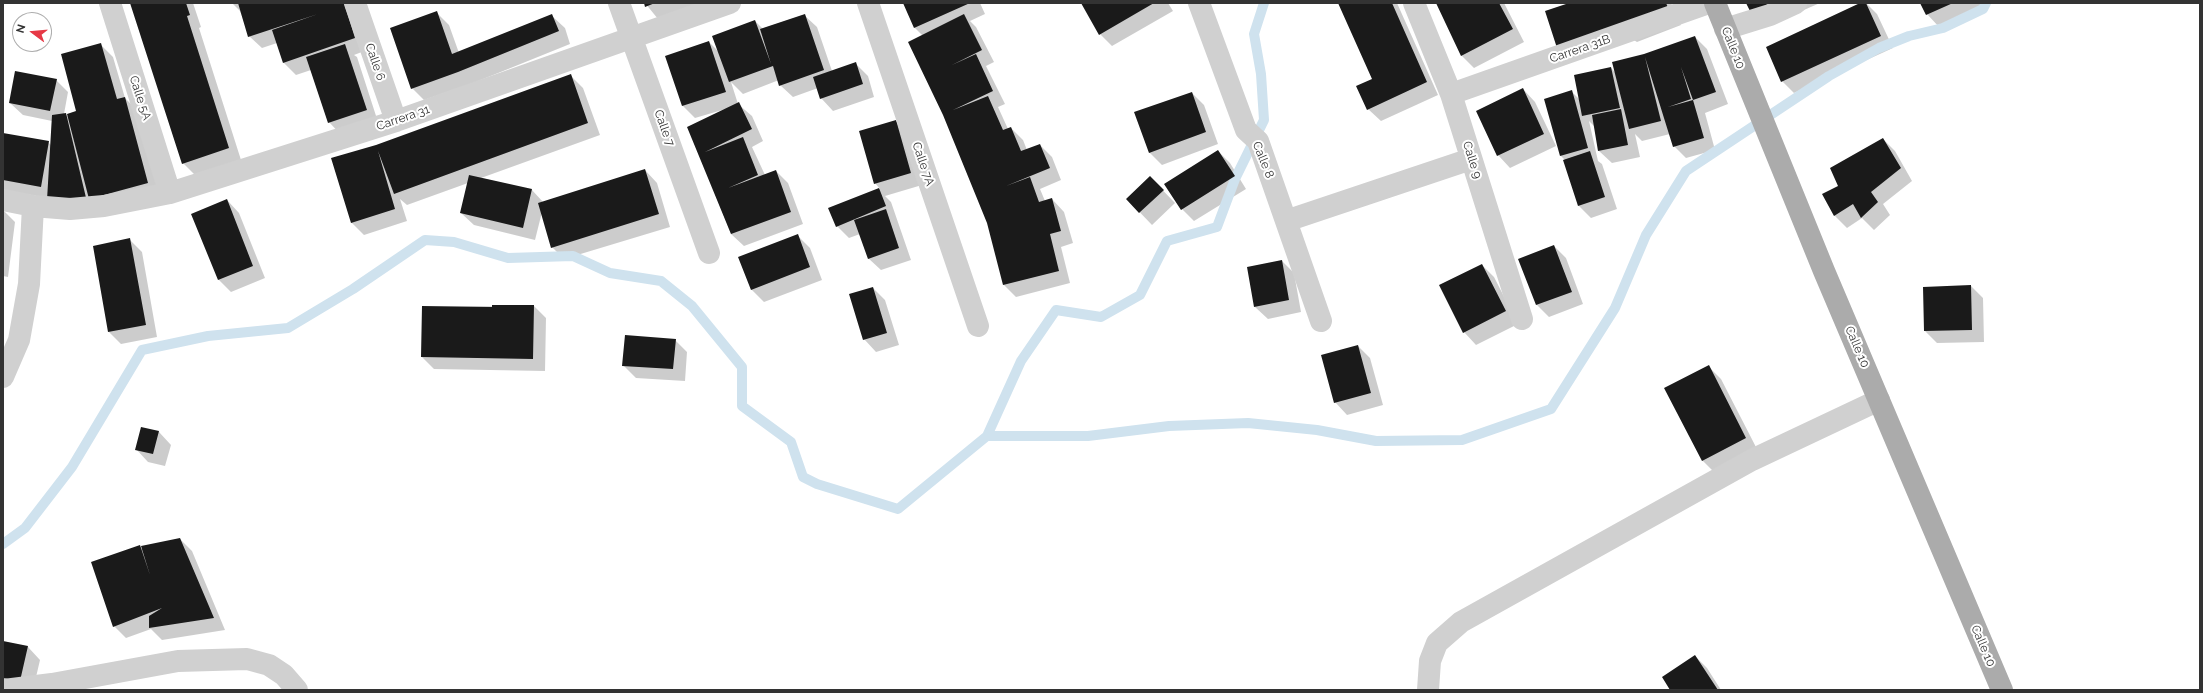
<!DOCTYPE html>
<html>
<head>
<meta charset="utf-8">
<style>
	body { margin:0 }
	#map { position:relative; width:2203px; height:693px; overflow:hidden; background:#fff; font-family:Raleway,sans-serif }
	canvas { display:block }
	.frame { position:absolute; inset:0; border:4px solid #333; pointer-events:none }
	.north { position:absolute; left:12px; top:12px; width:40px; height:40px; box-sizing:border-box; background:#fff; border:1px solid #adadad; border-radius:50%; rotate:286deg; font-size:11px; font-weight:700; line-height:16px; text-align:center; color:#333 }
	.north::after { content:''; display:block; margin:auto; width:14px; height:18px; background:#e63946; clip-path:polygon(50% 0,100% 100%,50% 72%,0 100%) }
</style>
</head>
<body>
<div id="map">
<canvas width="2203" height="693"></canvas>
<div class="frame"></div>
<div class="north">N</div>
</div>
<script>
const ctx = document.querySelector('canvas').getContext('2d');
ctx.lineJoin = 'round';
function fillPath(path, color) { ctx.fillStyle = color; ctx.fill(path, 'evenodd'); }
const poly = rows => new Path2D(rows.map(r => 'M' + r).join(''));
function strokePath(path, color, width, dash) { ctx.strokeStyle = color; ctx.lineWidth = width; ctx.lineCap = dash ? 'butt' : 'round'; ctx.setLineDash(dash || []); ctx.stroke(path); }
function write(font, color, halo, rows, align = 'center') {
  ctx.font = font + ' Raleway,sans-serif'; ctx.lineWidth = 4; ctx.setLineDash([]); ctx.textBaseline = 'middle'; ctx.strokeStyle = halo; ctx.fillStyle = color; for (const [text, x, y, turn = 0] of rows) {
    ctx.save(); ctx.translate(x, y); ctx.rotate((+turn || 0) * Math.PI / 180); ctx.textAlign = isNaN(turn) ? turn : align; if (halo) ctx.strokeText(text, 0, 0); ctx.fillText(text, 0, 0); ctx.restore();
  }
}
fillPath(poly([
	[131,3,193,3,201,27,199,28,241,160,195,175,183,163],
	[232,3,351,3,367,50,354,55,357,57,378,122,341,135,329,122,311,70,296,75,284,63,277,43,262,48,249,36,240,11],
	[645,3,695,3,696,6,658,19],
	[904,3,980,3,985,14,970,21,976,27,994,62,986,66,1005,104,998,107,1008,129,1011,128,1023,140,1027,150,1040,145,1052,157,1061,180,1040,189,1045,201,1052,199,1064,212,1073,243,1061,247,1070,283,1016,297,1004,285,988,222,923,36,915,28],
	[1082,3,1168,3,1173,11,1112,46,1100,34],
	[1340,3,1397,3,1438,95,1381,121,1368,109,1373,79],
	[1438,3,1504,3,1524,42,1474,68,1462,56],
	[1572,3,1671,3,1681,25,1637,42],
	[1747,3,1820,3,1765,27],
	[1863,3,1866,3,1877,14,1893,48,1794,93,1782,81],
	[1922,3,1987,3,1987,5,1939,27,1927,14],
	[437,13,449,25,459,53,552,16,565,28,570,44,471,84,424,100,412,88],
	[804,15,817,27,832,71,855,63,868,76,874,97,833,111,821,98,818,88,793,97,780,85,779,80,743,94,731,82,738,104,752,116,763,141,752,147,765,175,776,171,788,183,803,224,744,246,731,234,689,128,729,108,695,118,683,106,667,56,709,42,719,52,755,21,763,29],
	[1695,37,1707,49,1728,104,1705,113,1715,150,1686,158,1674,146,1670,134,1642,141,1635,134,1640,157,1612,163,1599,151,1595,127,1589,121,1598,161,1602,164,1617,209,1591,218,1579,206,1565,160,1560,155,1572,92,1580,100,1611,68,1616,73,1644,55],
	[101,45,113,57,125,98,137,110,160,195,48,198,3,190,3,134,48,142,51,145,52,121,23,115,10,103,56,80,68,92,64,114,69,117,77,112],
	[571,76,583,88,600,135,481,178,532,190,543,202,645,170,657,183,670,227,564,259,552,247,542,212,535,240,474,225,461,213,468,183,407,205,400,199,407,221,364,235,351,222,377,146],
	[1523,89,1535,102,1556,146,1510,168,1498,155],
	[1192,93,1204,105,1218,144,1162,165,1149,152],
	[895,121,908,133,922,185,885,196,891,202,911,260,881,270,868,258,860,234,849,238,837,226,830,209,880,189,875,183],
	[1883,139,1895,151,1912,181,1883,204,1890,215,1874,230,1862,218,1847,228,1835,216,1824,195,1839,186],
	[1218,151,1230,163,1246,189,1194,221,1182,209],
	[1150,177,1175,203,1152,225,1127,199],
	[227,200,239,213,265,278,231,292,219,280,193,214],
	[3,210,15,222,8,277,3,276],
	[798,236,810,248,822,280,764,302,751,289],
	[130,240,142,252,157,337,121,344,109,332],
	[1554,246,1566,258,1583,304,1549,317,1537,305,1520,260],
	[1282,261,1294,273,1301,312,1268,319,1255,307],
	[1482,265,1494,277,1518,324,1476,345,1464,332],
	[1971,286,1983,298,1984,342,1937,343,1925,331],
	[873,288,885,300,899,345,876,352,864,339],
	[534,306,546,318,545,371,434,369,422,357,423,307],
	[675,340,687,352,685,381,636,378,623,365],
	[1358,346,1370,358,1383,405,1347,415,1335,402],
	[1709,367,1721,379,1758,451,1715,473,1702,460],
	[142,428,159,432,171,445,165,466,148,462,136,449],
	[180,539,192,551,225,630,162,640,151,629,126,638,114,626,139,546,143,550],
	[3,642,28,647,40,660,33,690,3,686],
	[1695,656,1707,668,1721,690,1671,690]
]), '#0003');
strokePath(poly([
	[987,436,1021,361,1056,310,1101,317,1140,295,1167,241,1217,227,1235,179,1264,120,1261,74,1254,34,1264,3],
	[3,544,25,528,72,467,142,350,208,336,288,328,353,289,425,240,454,242,508,258,573,256,610,273,661,281,692,306,742,367,742,406,791,442,803,477,817,484,898,509,987,436,1088,436,1169,426,1248,423,1317,430,1376,441,1462,440,1551,409,1615,308,1646,235,1686,171,1829,76,1879,48,1909,36,1943,28,1983,9,1986,3]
]), '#cfe2ee', 10);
fillPath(poly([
	[130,3,186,3,190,15,187,16,229,148,182,164],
	[238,3,344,3,355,38,283,63,272,30,318,14,248,37],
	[644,3,655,3,645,7],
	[903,3,970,3,914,28],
	[1081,3,1154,3,1099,35],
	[1338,3,1392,3,1427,82,1367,110,1356,86,1372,79],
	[1436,3,1499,3,1513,29,1461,56],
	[1569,3,1666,3,1670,12,1557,48,1545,11],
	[1746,3,1780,3,1752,15],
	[1860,3,1866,3,1881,36,1781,82,1766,47],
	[1920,3,1953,3,1926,15],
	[437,11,452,54,552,14,559,31,458,72,411,89,390,28],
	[805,14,824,70,779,86,773,66,729,82,712,36,755,20,771,64,760,29],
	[964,14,982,50,952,65,976,54,993,91,953,110,988,96,1003,130,1011,127,1021,151,1040,144,1050,168,1006,186,1030,177,1039,202,1052,198,1061,231,1050,234,1059,271,1003,285,987,223,943,115,908,42],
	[1695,36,1716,92,1693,100,1704,138,1673,147,1645,57,1661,121,1629,129,1612,62,1644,54],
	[1681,67,1693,100,1668,107,1691,99],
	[709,41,726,92,682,106,665,56],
	[101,43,117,99,125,97,148,183,89,199,67,114,76,111,61,54],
	[345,44,367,110,328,123,306,57],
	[856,62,863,84,820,99,813,77],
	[1611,67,1620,108,1582,116,1574,75],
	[15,71,57,79,50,111,9,103],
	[571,74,588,123,394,194,378,151,395,209,351,223,331,158,376,145],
	[1523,88,1544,134,1497,156,1476,111],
	[1572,90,1588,148,1560,156,1544,99],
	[1192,92,1206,132,1149,153,1134,112],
	[739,102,752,129,705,152,743,137,758,175,728,188,776,170,791,212,731,234,687,127],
	[1621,109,1628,145,1598,151,1592,115],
	[66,113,87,202,47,200,52,115],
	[896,120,911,173,874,184,859,131],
	[3,133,49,141,41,187,3,180],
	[1883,138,1901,168,1871,192,1878,202,1861,218,1853,204,1834,216,1822,194,1838,186,1830,168],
	[1218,150,1235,176,1181,210,1164,184],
	[1590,151,1605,197,1578,206,1563,160],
	[645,169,659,214,551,248,538,203],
	[469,175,532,189,523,228,460,213],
	[1150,176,1164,190,1139,213,1126,199],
	[879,188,886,206,836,227,828,208],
	[227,199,253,266,218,280,191,214],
	[886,209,899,248,868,259,854,220],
	[798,234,810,267,751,290,738,257],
	[130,238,146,325,108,332,93,246],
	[1554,245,1572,292,1536,305,1518,259],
	[1282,260,1289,300,1254,307,1247,267],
	[1482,264,1506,311,1463,333,1439,285],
	[1971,285,1972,330,1924,331,1923,287],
	[873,287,887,333,863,340,849,294],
	[492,305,534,305,533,359,421,357,422,306,492,307],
	[625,335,676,339,673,369,622,366],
	[1358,345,1371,393,1334,403,1321,355],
	[1709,365,1746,438,1702,461,1664,388],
	[141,427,159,431,153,454,135,450],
	[180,538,214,618,149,628,149,616,162,608,113,627,91,562,140,545,150,575,141,546],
	[3,641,28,646,20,681,3,678],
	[1695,655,1718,690,1670,690,1662,677]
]), '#1a1a1a');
strokePath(poly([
	[110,3,170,193],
	[355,3,396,121],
	[619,3,709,253],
	[868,3,978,326],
	[1199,3,1246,130,1258,141,1321,321],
	[1414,3,1451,94,1522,319],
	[1725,29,1770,15,1796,3],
	[1451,94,1709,3],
	[3,200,33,206,70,209,104,206,170,193,396,121,730,3],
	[1286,221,1471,159],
	[3,377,19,340,29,284,33,206],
	[4,690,52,684,178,661,247,659,269,665,284,675,297,690],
	[1428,690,1430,661,1437,643,1461,622,1752,460,1879,400]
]), '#d0d0d0', 22);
strokePath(poly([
	[1715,3,1824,271,2002,690]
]), '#ababab', 22);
write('12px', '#333', '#fff', [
	["Calle 10",1733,48,68],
	["Carrera 31B",1580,49,-19],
	["Calle 6",375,62,71],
	["Calle 5A",140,98,72],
	["Carrera 31",403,118,-19],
	["Calle 7",664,128,70],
	["Calle 8",1263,160,68],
	["Calle 9",1472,160,72],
	["Calle 7A",923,164,71],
	["Calle 10",1857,347,67],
	["Calle 10",1983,646,67]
]);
</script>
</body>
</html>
